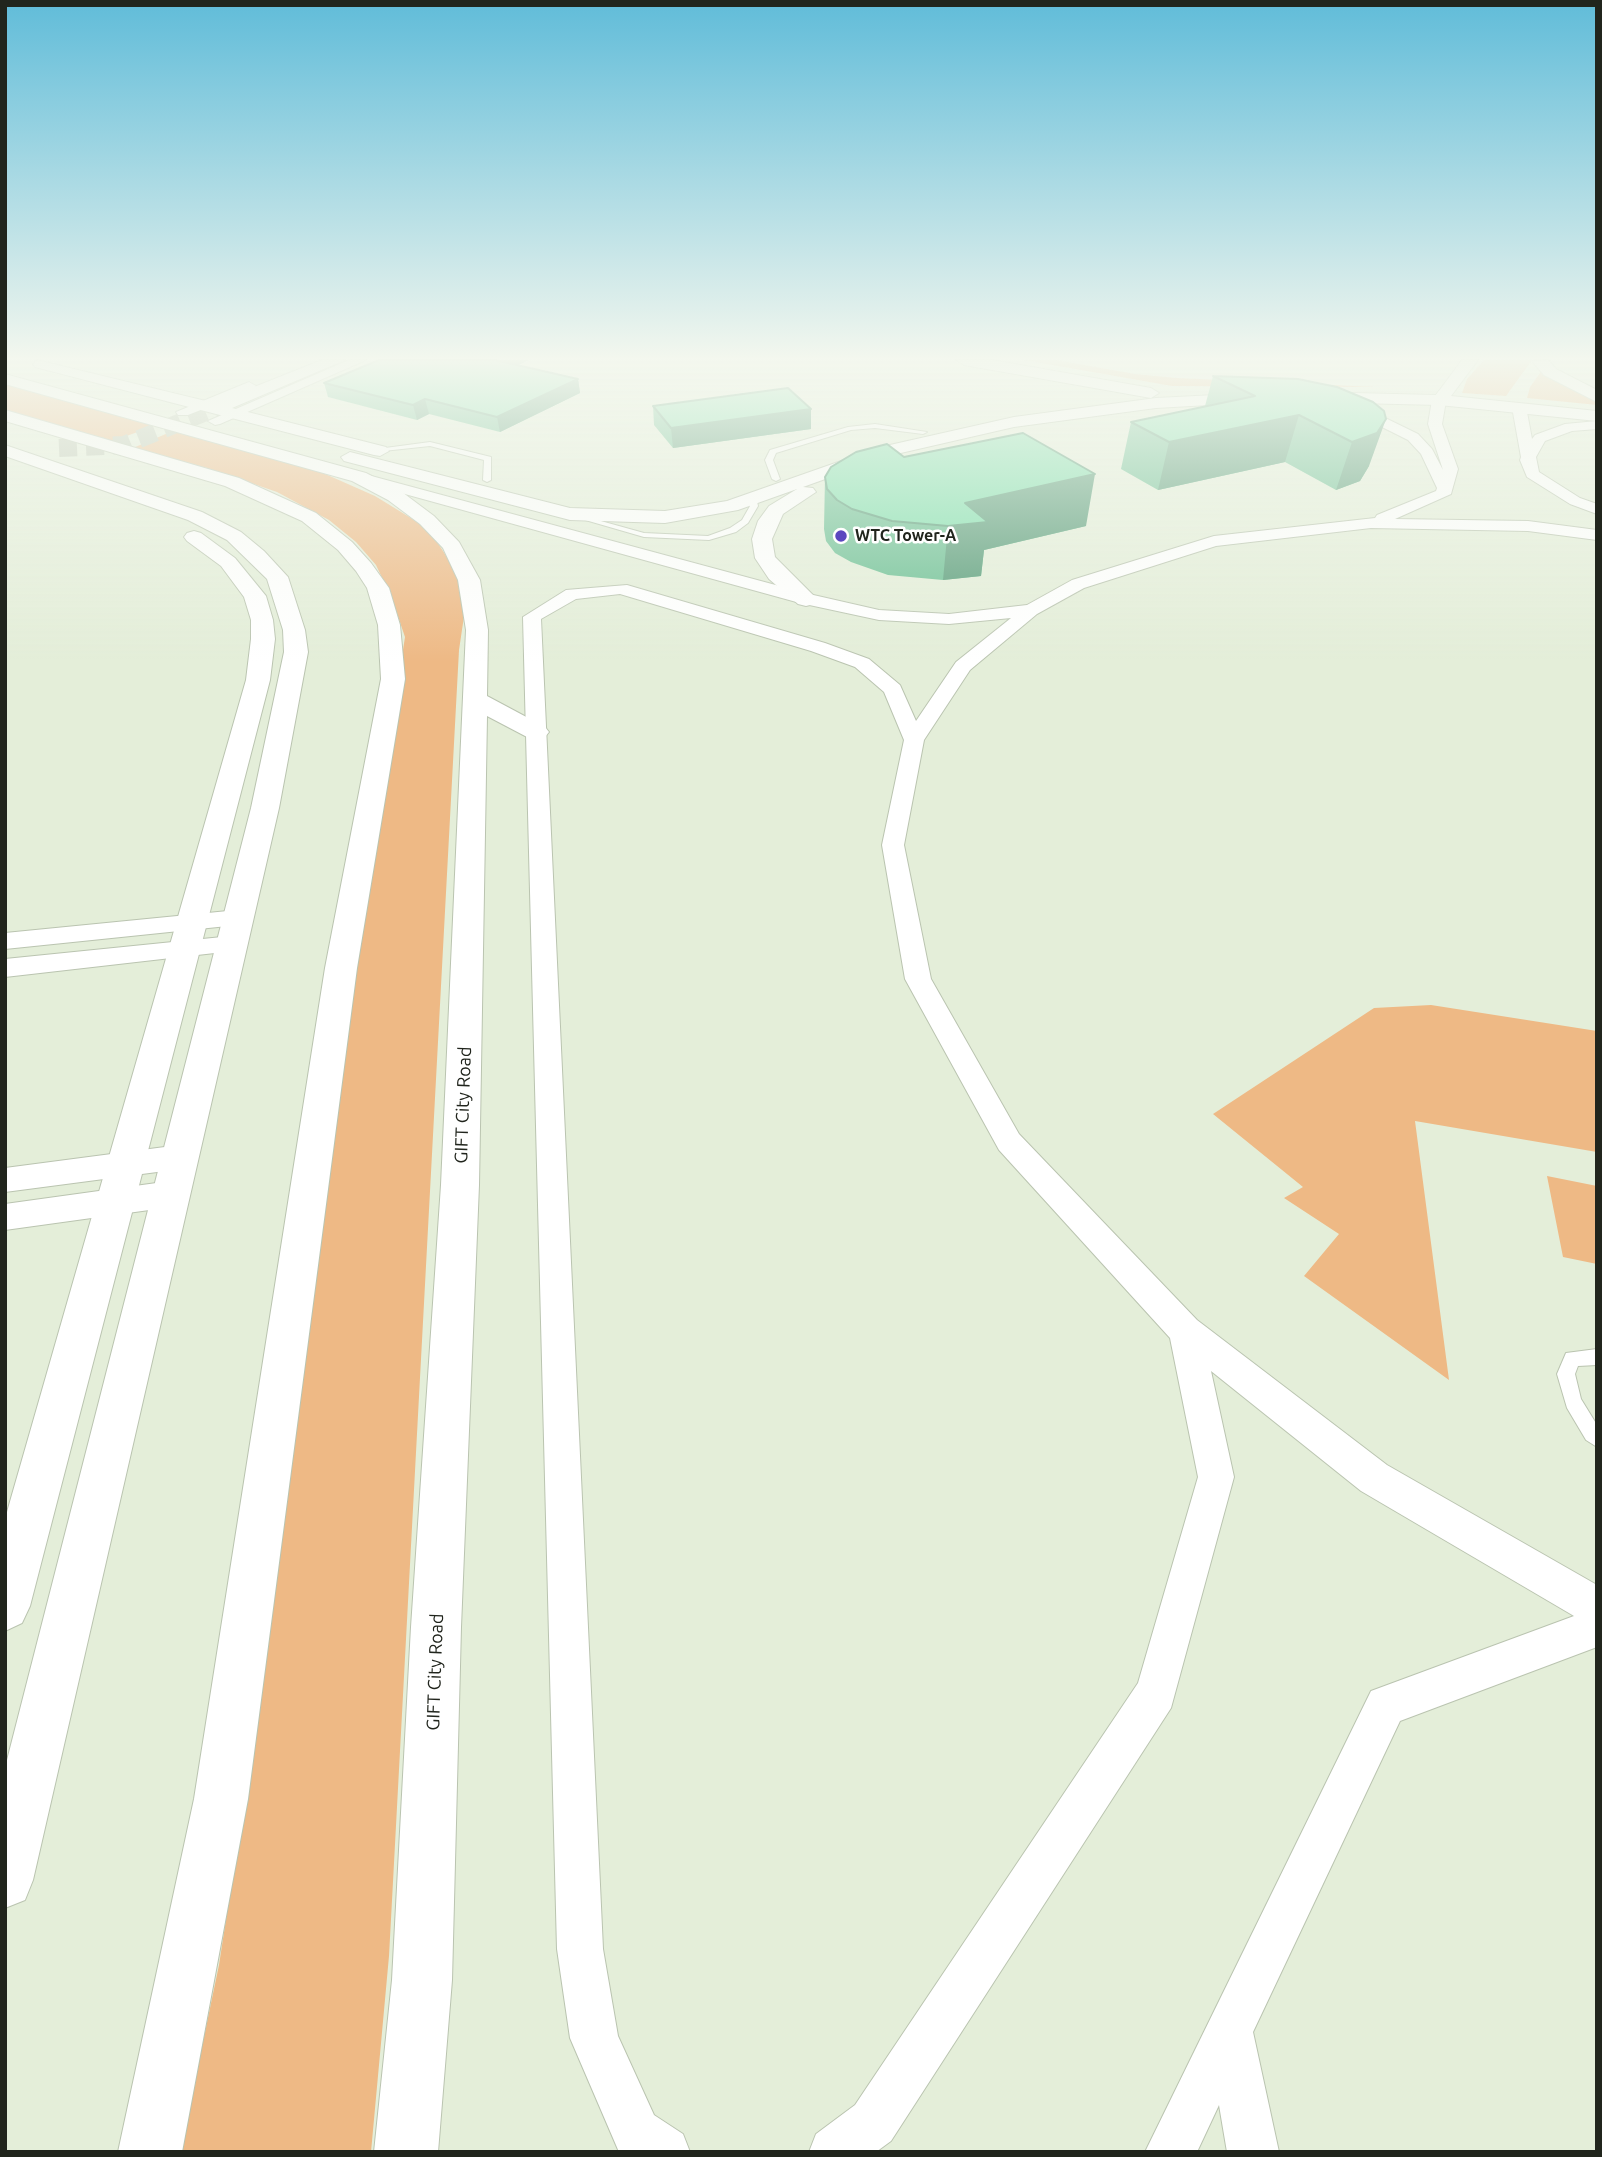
<!DOCTYPE html>
<html>
<head>
<meta charset="utf-8">
<style>
	body { margin:0 }
	#map { position:relative; width:1602px; height:2157px; overflow:hidden; background:#e4eed9; font-family:Ubuntu,sans-serif }
	canvas { display:block }
	.frame { position:absolute; inset:0; border:7px solid #21251d; pointer-events:none }
</style>
</head>
<body>
<div id="map">
<canvas width="1602" height="2157"></canvas>
<div class="frame"></div>
</div>
<script>
const ctx = document.querySelector('canvas').getContext('2d');
ctx.lineJoin = 'round';
function fillPath(path, color) { ctx.fillStyle = color; ctx.fill(path, 'evenodd'); }
const poly = rows => new Path2D(rows.map(r => 'M' + r).join(''));
function strokePath(path, color, width, dash) { ctx.strokeStyle = color; ctx.lineWidth = width; ctx.lineCap = dash ? 'butt' : 'round'; ctx.setLineDash(dash || []); ctx.stroke(path); }
function write(font, color, halo, rows, align = 'center') {
  ctx.font = font + ' Ubuntu,sans-serif'; ctx.lineWidth = 5; ctx.setLineDash([]); ctx.textBaseline = 'middle'; ctx.strokeStyle = halo; ctx.fillStyle = color; for (const [text, x, y, turn = 0] of rows) {
    ctx.save(); ctx.translate(x, y); ctx.rotate((+turn || 0) * Math.PI / 180); ctx.textAlign = isNaN(turn) ? turn : align; if (halo) ctx.strokeText(text, 0, 0); ctx.fillText(text, 0, 0); ctx.restore();
  }
}
fillPath(poly([
	[1024,360,1056,360,1135,374,1177,378,1376,387,1172,386],
	[1484,360,1532,360,1506,396,1462,393,1467,379],
	[1542,370,1567,387,1597,400,1597,405,1527,398,1530,387],
	[5,383,157,425,110,442,5,410],
	[175,430,323,473,375,496,419,523,437,542,453,566,466,603,459,650,389,1956,371,2152,180,2152,219,1965,252,1749,380,797,405,637,392,599,376,565,356,542,329,520,277,492,207,468,133,448],
	[1431,1005,1597,1031,1597,1152,1415,1121,1449,1380,1304,1276,1339,1234,1284,1198,1303,1187,1213,1114,1374,1008],
	[1547,1176,1597,1186,1597,1264,1563,1257]
]), '#eeb985');
strokePath(poly([
	[59,448,124,445,221,406]
]), '#bdc6b3', 18, [18, 9]);
const service = poly([
	[875,424,927,432,923,434,875,428,851,430,776,453,773,460,780,479,776,481,772,479,765,460,770,450,848,427,875,424],
	[430,442,491,457,491,480,487,482,483,480,484,460,430,446,374,452,370,450,430,442],
	[750,497,756,497,758,506,748,523,736,532,709,540,644,537,568,515,572,513,644,533,708,536,730,528,742,520,750,506,750,497],
	[1597,1349,1597,1365,1578,1366,1575,1374,1581,1399,1597,1425,1597,1447,1586,1440,1567,1408,1557,1374,1566,1353,1597,1349]
]);
const minor = poly([
	[349,360,366,360,220,424,215,425,208,421,349,360],
	[249,382,256,386,254,389,188,415,178,415,176,412,249,382],
	[1444,390,1451,394,1446,401,1442,424,1458,469,1451,494,1395,519,1528,521,1597,530,1597,540,1528,531,1371,528,1216,546,1084,588,1037,614,970,670,924,740,904,845,931,979,1019,1134,1197,1320,1387,1465,1597,1585,1597,1647,1400,1721,1253,2032,1279,2152,1227,2152,1219,2105,1197,2152,1145,2152,1371,1691,1574,1616,1361,1491,1211,1371,1234,1477,1171,1708,891,2141,876,2152,809,2152,816,2134,855,2105,1138,1683,1198,1477,1170,1338,999,1150,905,979,882,845,904,740,884,692,855,667,811,651,620,594,576,599,541,619,603,1949,618,2036,654,2115,683,2134,690,2152,619,2152,570,2038,557,1949,523,617,566,590,627,585,825,643,869,659,900,685,916,721,956,662,1011,618,949,624,879,620,800,603,354,480,351,477,359,472,364,474,809,594,879,610,949,614,1027,605,1072,580,1214,536,1375,518,1377,515,1436,491,1437,488,1421,454,1408,440,1366,419,1343,415,1341,412,1348,408,1375,413,1418,434,1432,449,1443,470,1428,424,1432,400,1439,391,1444,390],
	[1519,403,1526,407,1532,439,1535,435,1565,424,1597,421,1597,429,1572,431,1545,441,1536,457,1539,472,1580,498,1597,504,1597,514,1570,504,1527,477,1520,460,1521,457,1512,407,1519,403],
	[238,910,247,912,250,918,247,924,5,949,5,933,238,910],
	[232,936,241,938,245,944,241,950,5,977,5,959,232,936],
	[180,1145,190,1149,195,1157,190,1165,180,1169,5,1192,5,1168,180,1145],
	[171,1181,182,1185,186,1194,182,1203,171,1207,5,1230,5,1204,171,1181]
]);
const tertiary = poly([
	[37,360,214,403,322,360,345,360,232,408,386,447,389,451,380,456,374,455,35,367,33,364,37,360],
	[956,360,992,360,1151,388,1159,393,1151,398,964,365,956,360],
	[1462,360,1478,360,1451,396,1597,411,1597,421,1439,405,1314,402,1306,397,1314,392,1436,395,1462,360],
	[1548,360,1556,369,1597,390,1597,402,1544,375,1532,361,1548,360],
	[5,374,366,473,402,492,434,516,459,542,480,580,488,630,487,696,545,727,549,732,545,737,536,740,527,737,487,716,479,1185,461,1627,452,1980,438,2152,374,2152,392,1980,411,1627,441,1185,466,630,458,580,443,548,420,524,388,500,352,481,5,384,5,374],
	[1255,393,1263,398,1261,402,1156,408,1014,427,892,455,803,487,813,488,816,492,783,514,772,539,775,557,817,599,814,604,806,606,798,604,769,579,755,558,752,539,758,521,769,506,797,489,738,510,665,523,570,520,344,461,341,457,350,452,570,508,665,511,727,501,881,447,1014,417,1156,398,1255,393],
	[5,410,239,478,316,513,352,542,371,563,389,588,400,625,405,679,357,968,248,1799,182,2152,118,2152,194,1799,325,968,381,679,378,625,367,588,356,571,338,550,302,521,225,486,5,421,5,410],
	[5,445,202,512,241,532,264,551,288,577,305,630,308,652,279,808,33,1880,25,1900,5,1908,5,1768,251,808,284,652,283,630,267,579,227,540,188,520,5,456,5,445],
	[194,531,201,533,235,558,266,596,273,620,275,639,270,680,30,1606,22,1623,5,1631,5,1519,246,680,251,639,251,620,244,597,221,566,187,541,184,537,187,533,194,531]
]);
strokePath(service, '#bac4b0', 2);
strokePath(minor, '#bac4b0', 2);
strokePath(tertiary, '#bac4b0', 2);
fillPath(service, '#fff');
fillPath(minor, '#fff');
fillPath(tertiary, '#fff');
fillPath(poly([
	[379,360,529,360,518,365,578,379,580,393,500,432,429,414,417,420,328,397,324,383],
	[1213,376,1337,387,1369,466,1360,481,1336,490,1285,462,1158,490,1121,469,1131,422,1205,406],
	[653,406,811,429,673,448,654,425],
	[904,457,1086,526,984,550,981,576,943,580,888,575,851,562,835,553,826,541,824,529,825,477]
]), '#6bbf93');
fillPath(poly([
	[495,360,529,360,498,374],
	[578,379,580,393,500,432,497,417],
	[425,399,429,414,417,420,413,405],
	[811,409,811,429,673,448,671,428],
	[1299,415,1285,462,1158,490,1169,442],
	[1386,419,1369,466,1360,481,1336,490,1352,442],
	[1095,474,1086,526,984,550,981,576,943,580,948,526,965,503]
]), '#579b78');
const building = poly([
	[379,360,495,360,578,379,497,417,425,399,413,405,324,383,379,360],
	[1213,376,1298,379,1337,387,1373,402,1384,411,1386,419,1377,433,1352,442,1299,415,1169,442,1131,422,1255,396,1213,376],
	[788,388,811,409,671,428,653,406,788,388],
	[1023,433,1095,474,965,503,988,522,948,526,892,521,852,509,837,500,827,489,825,477,831,467,856,452,887,444,904,457,1023,433]
]);
fillPath(building, '#7cdeab');
strokePath(building, '#579b78', 2);
const sky = ctx.createLinearGradient(0, 0, 0, 662);
sky.addColorStop(0, '#60bcd9');
sky.addColorStop(0.54, '#f3f7ee');
sky.addColorStop(1, '#f3f7ee00');
ctx.fillStyle = sky;
ctx.fillRect(0, 0, 1602, 662);
for (const [x, y, r, color] of [
	[841,536,7,"#5b47bf"]
]) { const dot = new Path2D(); dot.arc(x, y, r, 0, 2 * Math.PI); ctx.fillStyle = color; ctx.fill(dot); strokePath(dot, '#fff', 2.5); }
write('bold 16px', '#21251d', '#fff', [
	["WTC Tower-A",855,536]
], 'left');
write('18px', '#21251d', '#fff', [
	["GIFT City Road",463,1105,-88],
	["GIFT City Road",435,1672,-88]
]);
</script>
</body>
</html>
